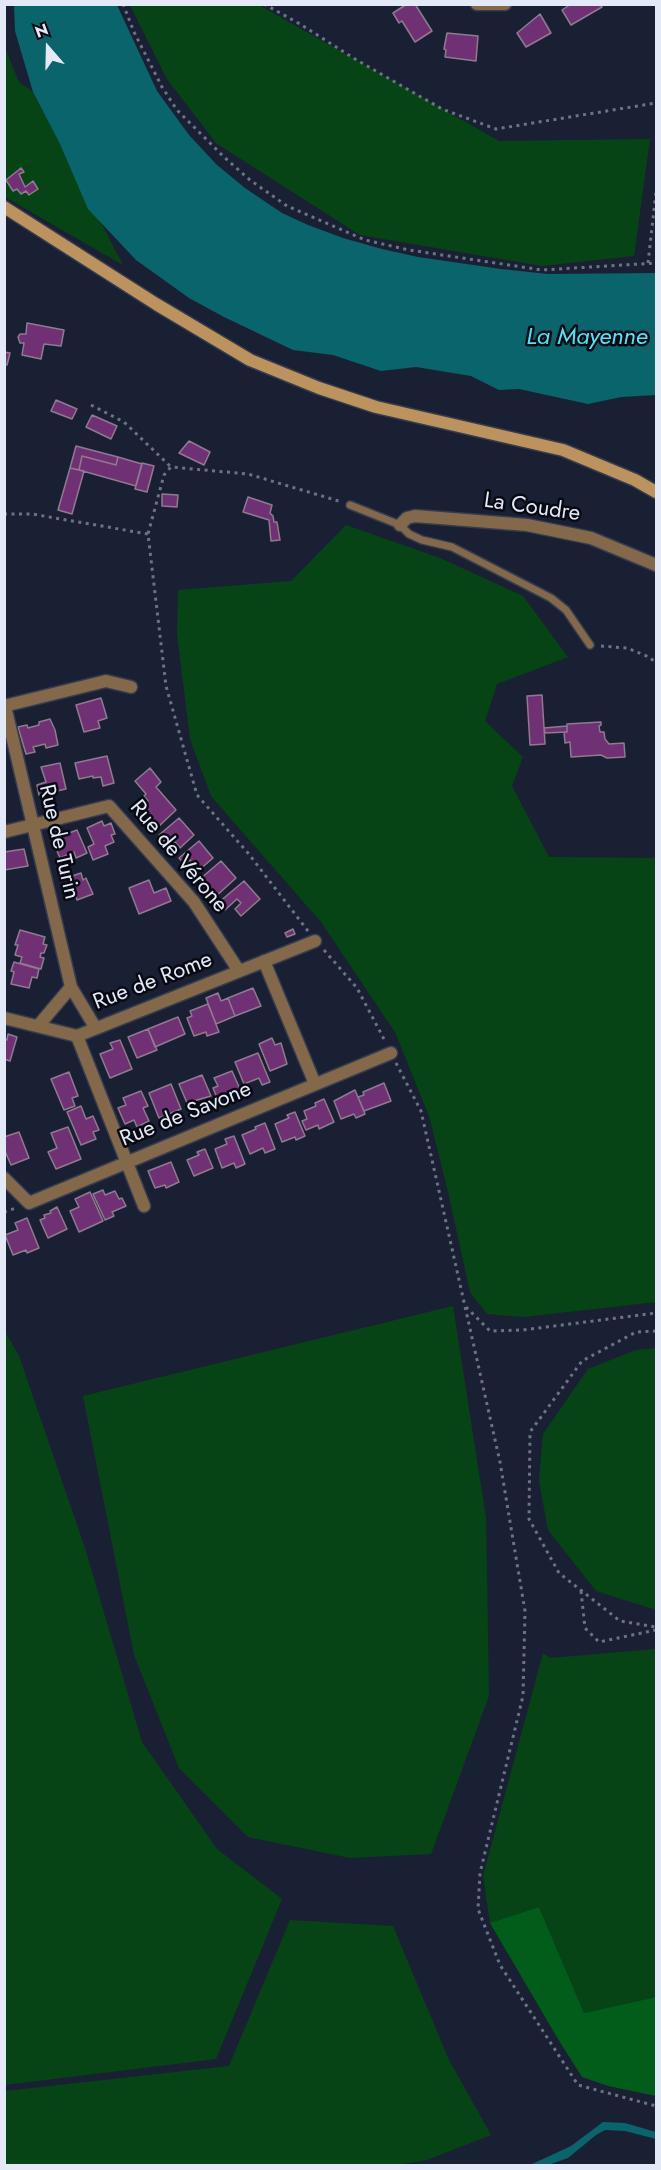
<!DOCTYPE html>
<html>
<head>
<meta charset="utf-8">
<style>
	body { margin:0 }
	#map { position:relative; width:661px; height:2170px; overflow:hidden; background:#1a2034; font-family:Jost,sans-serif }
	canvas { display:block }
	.frame { position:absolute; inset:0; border:6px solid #e4e9f7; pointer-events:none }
	.north { position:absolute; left:18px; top:18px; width:60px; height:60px; -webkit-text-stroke:4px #080a13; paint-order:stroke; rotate:340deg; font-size:16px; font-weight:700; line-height:24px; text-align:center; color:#e4e9f7 }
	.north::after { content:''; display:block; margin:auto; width:21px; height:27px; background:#e4e9f7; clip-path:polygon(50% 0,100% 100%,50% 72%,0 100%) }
</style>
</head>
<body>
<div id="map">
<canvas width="661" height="2170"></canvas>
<div class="frame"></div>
<div class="north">N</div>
</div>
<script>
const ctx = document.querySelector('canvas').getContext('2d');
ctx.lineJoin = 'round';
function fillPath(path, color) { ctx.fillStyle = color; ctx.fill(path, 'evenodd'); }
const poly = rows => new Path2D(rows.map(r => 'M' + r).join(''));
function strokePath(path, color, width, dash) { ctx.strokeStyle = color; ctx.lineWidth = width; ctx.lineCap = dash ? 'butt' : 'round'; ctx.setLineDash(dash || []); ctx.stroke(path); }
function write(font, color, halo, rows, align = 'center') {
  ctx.font = font + ' Jost,sans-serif'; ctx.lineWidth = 5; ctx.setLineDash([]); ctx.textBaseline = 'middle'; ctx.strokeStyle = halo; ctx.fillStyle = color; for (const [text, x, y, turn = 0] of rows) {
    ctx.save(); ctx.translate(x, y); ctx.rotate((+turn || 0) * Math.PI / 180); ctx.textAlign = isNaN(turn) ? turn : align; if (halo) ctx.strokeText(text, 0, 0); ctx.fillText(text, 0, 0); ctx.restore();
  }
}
fillPath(poly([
	[130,5,259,5,499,141,650,139,634,256,542,266,360,235,216,143,167,79],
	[4,46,19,82,33,92,123,265,5,197],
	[346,525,440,558,523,596,568,657,497,684,485,721,523,757,512,786,549,857,656,858,656,1302,523,1317,487,1314,470,1292,448,1192,429,1116,395,1032,321,922,211,796,190,739,177,634,178,590,291,581],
	[453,1306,486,1518,489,1696,431,1854,350,1858,248,1837,179,1768,134,1655,83,1396],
	[4,1330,19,1356,85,1548,142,1742,217,1849,282,1899,216,2059,5,2085],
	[656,1348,656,1610,596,1591,548,1530,539,1481,543,1434,588,1369,636,1350],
	[656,1649,656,1997,584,2013,539,1907,490,1923,483,1876,543,1653,550,1658],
	[290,1920,393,1926,449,2060,491,2135,427,2160,391,2166,5,2165,5,2091,229,2066]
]), '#074415');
fillPath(poly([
	[539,1907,584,2013,656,1997,656,2096,608,2086,582,2077,558,2039,490,1923]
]), '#005d1a');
fillPath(poly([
	[14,5,117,5,157,91,189,135,217,165,245,188,282,213,308,225,343,238,382,249,418,257,501,269,548,274,656,273,656,395,621,397,588,404,519,389,499,390,471,376,416,367,381,371,333,355,293,350,224,317,189,298,136,260,88,209,60,144,33,92,15,31],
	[603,2122,625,2123,656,2132,656,2139,625,2131,605,2130,596,2135,568,2158,548,2165,530,2165,571,2146]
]), '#09646c');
const building = poly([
	[407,4,415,4,432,31,415,42,402,21,399,23,393,13,407,4],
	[571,4,600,4,602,7,571,25,562,10,571,4],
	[540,14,551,33,526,47,517,33,540,14],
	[447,33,478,36,476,61,445,57,446,50,444,49,447,33],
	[21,168,24,172,19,174,25,187,33,181,38,189,29,195,26,191,21,194,17,189,13,191,6,180,21,168],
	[27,323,64,330,61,346,44,344,41,359,22,355,24,343,20,343,18,337,20,334,26,334,27,323],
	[4,352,10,353,7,365,4,365,4,352],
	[56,400,77,409,72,419,51,411,56,400],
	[92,415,117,426,111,439,86,427,92,415],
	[189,441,210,452,204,465,179,453,189,441],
	[76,446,118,457,116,465,82,456,79,470,70,468,76,446],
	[82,456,116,465,118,457,142,464,136,486,79,470,82,456],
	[142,463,154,466,147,492,135,489,142,463],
	[70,468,84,471,72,514,58,510,70,468],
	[162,494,178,495,177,507,162,506,162,494],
	[248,497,272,505,270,513,273,516,274,522,277,522,280,540,271,541,269,520,243,512,248,497],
	[542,695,545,744,530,745,527,696,542,695],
	[101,698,107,718,98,721,100,728,84,732,76,705,101,698],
	[50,719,55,730,58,745,46,748,45,744,33,747,35,752,26,754,18,727,27,725,28,728,39,725,39,722,50,719],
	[601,722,601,725,599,726,600,732,604,732,605,739,609,744,624,743,625,757,607,758,601,755,571,757,570,742,565,743,564,732,567,732,567,724,601,722],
	[567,726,567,732,545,733,544,728,567,726],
	[107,756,114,783,103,786,101,777,93,778,93,776,79,779,75,763,107,756],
	[60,763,66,789,39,795,37,785,46,782,41,767,60,763],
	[150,768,161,782,156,787,176,810,156,829,148,817,146,818,139,810,148,801,144,796,146,794,135,781,150,768],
	[179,818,194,835,180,848,175,842,171,844,167,840,165,842,159,835,179,818],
	[102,821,104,826,111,823,115,834,111,835,114,842,105,846,108,854,93,860,88,847,94,844,87,828,102,821],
	[62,830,64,835,77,830,87,853,76,858,74,852,60,858,50,835,62,830],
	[199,841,213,858,198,871,190,860,185,865,179,858,199,841],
	[24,849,28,866,4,870,4,852,24,849],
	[221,861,236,878,214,898,200,879,221,861],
	[81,873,83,880,86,878,93,894,77,900,69,877,81,873],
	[149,880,154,893,166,888,171,901,139,914,129,888,149,880],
	[244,881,260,899,241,916,235,909,241,903,237,899,225,910,218,903,244,881],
	[293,929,295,934,287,937,285,933,293,929],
	[20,930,45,937,43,944,47,945,44,953,41,953,40,957,44,958,41,969,20,963,22,957,15,955,18,945,15,945,20,930],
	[14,962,39,969,37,978,32,977,29,988,11,984,14,972,11,971,14,962],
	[253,988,261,1006,235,1016,228,998,253,988],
	[218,993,221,1001,228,998,235,1016,216,1024,206,998,218,993],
	[208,1004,219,1032,207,1036,206,1032,194,1036,187,1018,192,1016,190,1011,208,1004],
	[178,1017,185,1034,155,1047,148,1029,178,1017],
	[148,1029,157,1050,137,1058,128,1037,148,1029],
	[8,1034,17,1037,10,1061,4,1059,4,1039,7,1040,8,1034],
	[272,1038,275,1045,281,1043,287,1064,270,1071,259,1044,272,1038],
	[120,1040,132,1069,110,1078,100,1054,113,1049,110,1043,120,1040],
	[258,1053,270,1082,262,1085,259,1078,244,1084,235,1062,258,1053],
	[232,1071,240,1089,217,1098,213,1088,218,1086,214,1078,232,1071],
	[69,1072,78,1096,72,1098,75,1106,64,1110,51,1079,69,1072],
	[202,1075,211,1096,187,1103,179,1084,202,1075],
	[384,1083,391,1101,364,1111,358,1097,364,1095,363,1092,384,1083],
	[171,1084,181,1109,159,1118,149,1093,171,1084],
	[355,1090,365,1114,356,1118,354,1114,341,1119,334,1101,355,1090],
	[141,1091,148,1106,143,1108,149,1121,137,1127,134,1120,125,1124,118,1108,126,1105,123,1098,141,1091],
	[324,1099,334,1122,319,1129,318,1125,306,1130,302,1121,307,1119,304,1111,316,1106,315,1103,324,1099],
	[81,1106,86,1119,93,1116,99,1130,93,1132,96,1139,81,1145,67,1112,81,1106],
	[295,1112,305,1136,296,1140,295,1137,282,1142,275,1124,289,1118,287,1115,295,1112],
	[265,1123,275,1149,265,1153,263,1148,250,1154,242,1135,256,1129,255,1127,265,1123],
	[68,1127,81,1159,56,1169,48,1152,57,1148,51,1133,68,1127],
	[19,1132,29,1158,11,1165,4,1149,4,1137,19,1132],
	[234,1136,245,1164,236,1168,234,1163,222,1168,215,1149,227,1144,225,1139,234,1136],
	[205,1149,213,1168,194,1176,187,1160,199,1155,197,1152,205,1149],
	[171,1162,179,1182,166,1188,165,1185,155,1188,148,1171,171,1162],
	[103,1190,105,1195,115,1191,119,1199,122,1198,126,1206,112,1212,114,1216,105,1220,93,1194,103,1190],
	[90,1192,103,1221,79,1232,70,1211,79,1207,75,1199,90,1192],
	[57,1207,67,1229,48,1238,40,1220,45,1218,44,1215,51,1213,50,1211,57,1207],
	[27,1218,39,1248,27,1253,26,1250,13,1255,5,1235,18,1230,15,1223,27,1218]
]);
fillPath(building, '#703174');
strokePath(building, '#8f7a8f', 1.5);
const lane = poly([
	[350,505,400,525,409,534,422,540,452,547,551,598,566,610,590,645]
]);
const street = poly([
	[477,4,505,4],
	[400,525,407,518,415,516,527,525,591,538,656,565],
	[4,706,106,681,131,687],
	[5,706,71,987,95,1027],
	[4,832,109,806,194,902,239,971],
	[264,961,315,1084],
	[4,1018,77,1036,315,941],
	[38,1026,71,987],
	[77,1036,144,1206],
	[4,1178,29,1203,391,1053]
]);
const secondary = poly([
	[4,207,156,304,250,360,319,388,376,407,563,450,635,480,656,492]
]);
strokePath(lane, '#363c4f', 10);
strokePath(street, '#363c4f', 15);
strokePath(secondary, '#363c4f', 15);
strokePath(poly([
	[123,4,134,32,162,87,177,110,225,158,250,180,287,206,365,240,409,250,542,270,656,263],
	[264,4,300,24,355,59,442,109,496,129,656,103],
	[648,263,656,192],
	[91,405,124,422,171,467],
	[4,514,32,514,148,534],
	[601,646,627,648,649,657,656,663],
	[308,931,248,853,197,795,166,686,148,534,164,475,171,467,248,474,342,502],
	[324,950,357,988,385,1041],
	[396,1063,421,1111,500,1462,525,1611,523,1696,480,1873,478,1909,500,1965,578,2085,656,2106],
	[4,1212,16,1208],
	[466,1307,490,1331,523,1330,656,1313],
	[656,1331,636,1332,582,1361,530,1432,529,1519,559,1573,620,1621,656,1627],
	[581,1591,585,1628,599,1642,656,1630]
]), '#6d7384', 3, [3, 4.5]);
strokePath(lane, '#836949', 7);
strokePath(street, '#836949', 12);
strokePath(secondary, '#bc925d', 12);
write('22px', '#e4e9f7', '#080a13', [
	["La Coudre",532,508,8],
	["Rue de Turin",58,842,77],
	["Rue de Vérone",178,857,50],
	["Rue de Rome",153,982,-21],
	["Rue de Savone",186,1115,-22]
]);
write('italic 24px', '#4fe5f4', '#080a13', [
	["La Mayenne",587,338]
]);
</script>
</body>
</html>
